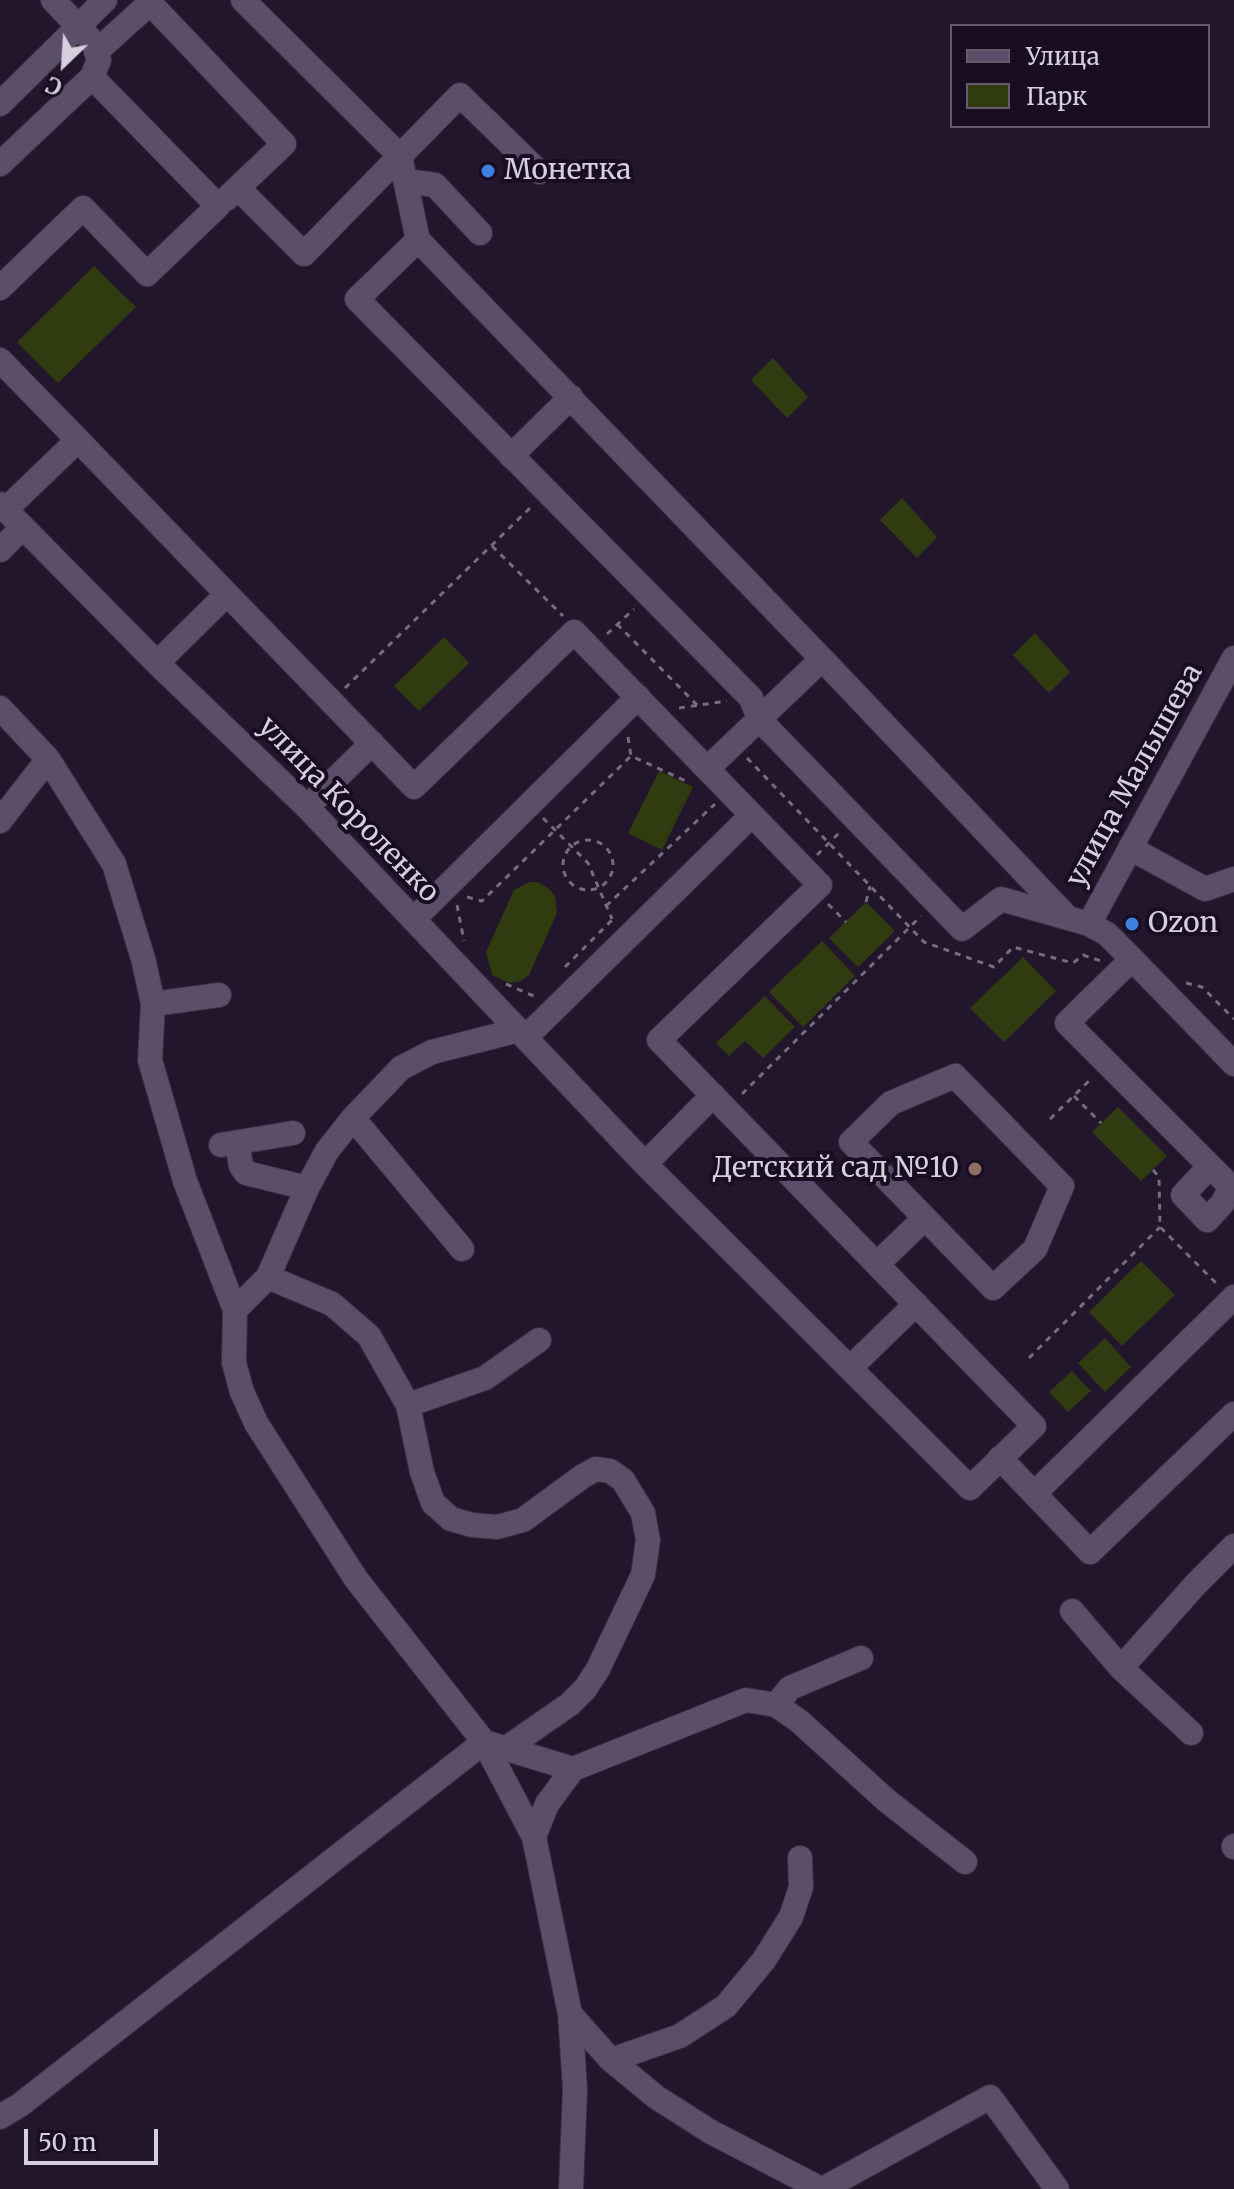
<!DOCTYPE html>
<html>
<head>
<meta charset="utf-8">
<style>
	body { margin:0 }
	#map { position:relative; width:1234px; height:2189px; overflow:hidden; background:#21162c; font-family:Merriweather,serif }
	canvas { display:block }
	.legend { position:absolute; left:950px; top:24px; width:260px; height:104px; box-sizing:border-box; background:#180d22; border:2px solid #645b6d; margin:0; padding:10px 14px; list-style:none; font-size:24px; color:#d6cfde }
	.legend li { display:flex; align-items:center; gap:16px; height:40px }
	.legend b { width:40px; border:2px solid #645b6d }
	.north { position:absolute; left:24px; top:24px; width:80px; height:80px; -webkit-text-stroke:6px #180d22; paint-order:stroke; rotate:205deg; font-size:22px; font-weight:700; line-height:32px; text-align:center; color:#d6cfde }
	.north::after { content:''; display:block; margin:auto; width:28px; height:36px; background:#d6cfde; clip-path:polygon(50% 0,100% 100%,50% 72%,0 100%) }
	.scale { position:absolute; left:24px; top:2129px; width:134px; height:36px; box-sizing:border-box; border:4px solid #d6cfde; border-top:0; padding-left:10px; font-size:24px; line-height:28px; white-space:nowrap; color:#d6cfde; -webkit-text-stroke:6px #180d22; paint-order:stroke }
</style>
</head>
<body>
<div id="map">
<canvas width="1234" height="2189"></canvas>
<ul class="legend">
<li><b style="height:10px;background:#5b4e68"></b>Улица</li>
<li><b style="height:22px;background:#303b10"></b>Парк</li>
</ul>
<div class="north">С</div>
<div class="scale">50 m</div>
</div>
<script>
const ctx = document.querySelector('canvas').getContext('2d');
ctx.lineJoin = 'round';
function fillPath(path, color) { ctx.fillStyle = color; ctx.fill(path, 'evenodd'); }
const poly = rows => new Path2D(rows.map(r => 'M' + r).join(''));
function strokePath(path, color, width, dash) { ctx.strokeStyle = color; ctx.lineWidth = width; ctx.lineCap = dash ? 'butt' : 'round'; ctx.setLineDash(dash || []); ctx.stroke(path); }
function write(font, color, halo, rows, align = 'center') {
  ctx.font = font + ' Merriweather,serif'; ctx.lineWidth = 8; ctx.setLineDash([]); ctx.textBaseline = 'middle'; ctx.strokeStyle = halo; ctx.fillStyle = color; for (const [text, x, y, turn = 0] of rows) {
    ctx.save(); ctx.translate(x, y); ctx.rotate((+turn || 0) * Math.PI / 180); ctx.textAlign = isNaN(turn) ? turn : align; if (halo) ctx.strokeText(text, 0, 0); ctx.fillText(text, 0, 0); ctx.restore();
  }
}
fillPath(poly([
	[94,266,136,307,58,383,17,342],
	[773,358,808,397,787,418,751,380],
	[902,498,937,537,917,558,880,520],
	[1035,633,1070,672,1049,693,1013,655],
	[444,637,469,663,419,711,394,686],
	[659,771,693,787,662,850,628,833],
	[529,882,538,882,548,888,555,896,557,913,529,975,521,981,509,983,492,975,486,952,514,890],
	[866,902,895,931,858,967,829,938],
	[822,941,855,976,803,1027,769,992],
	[1023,957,1056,991,1004,1042,970,1008],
	[765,996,795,1027,763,1058,745,1041,729,1056,716,1043],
	[1118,1107,1167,1156,1141,1181,1092,1132],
	[1141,1261,1175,1295,1122,1346,1089,1312],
	[1105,1338,1131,1367,1105,1392,1078,1363],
	[1072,1371,1091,1391,1068,1412,1049,1392]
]), '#303b10');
const minor = poly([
	[96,52,150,3,284,144,226,199],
	[0,104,105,0],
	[0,164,92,77,99,60,93,42,53,0],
	[406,181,435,185,480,233],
	[238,188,304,254,400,156,243,0],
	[418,240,400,156,460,95,539,172],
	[0,288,83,208,147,274,218,206,92,77],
	[0,360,78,440,5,510],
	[78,440,227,594],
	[511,456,571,397],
	[0,504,157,663,307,807,645,1164,970,1488,1034,1426,659,1040,820,885,574,632,414,787,227,594,157,663],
	[0,550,23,527],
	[822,659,418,240,357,299,751,698,759,719,962,929,1001,899,1089,924,1107,934,1132,959,1067,1023,1231,1187,1234,1185],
	[0,708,48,759,114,864,144,962,153,1004,150,1060,185,1181,235,1310,234,1363,242,1392,256,1423,356,1579,484,1742,534,1837,570,2014,575,2089,571,2189],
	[707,769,822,659,1066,916],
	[307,807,372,743],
	[0,821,48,759],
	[1130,848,1205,889,1234,879],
	[414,919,638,697],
	[1089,924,1234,658],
	[1132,959,1234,1064],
	[153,1004,219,995],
	[526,1037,752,815],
	[353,1118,462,1249],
	[237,1142,241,1166,246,1173,307,1188],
	[221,1145,293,1133],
	[645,1164,713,1095],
	[1210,1166,1183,1195,1207,1220,1222,1204,1231,1187],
	[877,1264,925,1218,993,1288,1035,1249,1062,1186,955,1076,891,1103,851,1142,925,1218],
	[268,1277,332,1304,369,1336,408,1405,422,1472,433,1503,451,1519,472,1525,497,1527,523,1520,583,1476,596,1469,610,1471,623,1480,643,1513,648,1540,643,1575,598,1669,585,1689,570,1704,505,1749],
	[235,1310,268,1277,307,1188,327,1151,353,1118,401,1068,432,1052,519,1030],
	[851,1367,916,1304],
	[408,1405,485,1378,539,1340],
	[1000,1458,1090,1552,1234,1414],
	[1035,1493,1234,1297],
	[1072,1611,1121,1668,1196,1584,1234,1546],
	[1121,1668,1191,1733],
	[776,1705,790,1688,861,1658],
	[534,1837,547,1804,573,1769],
	[1234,1846,1234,1847],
	[570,2014,611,2060,656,2097,711,2132,821,2189],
	[611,2060,680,2036,726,2006,764,1960,791,1917,801,1887,800,1858],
	[0,2117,20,2105,484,1742,573,1769,746,1700,776,1705,799,1721,886,1800,965,1862],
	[823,2189,990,2097,1057,2189]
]);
strokePath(minor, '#383040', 26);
strokePath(poly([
	[492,546,563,616],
	[617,624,697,705],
	[607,634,634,609],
	[345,688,532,506],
	[679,708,727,701],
	[628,737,631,756,690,783],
	[747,758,924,942,994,967,1013,947,1073,963,1083,955,1101,961],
	[543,818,588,863,612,919],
	'563 865a25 25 0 1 1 50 0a25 25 0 1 1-50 0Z',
	[817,855,840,832],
	[467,897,482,901,631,756],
	[866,902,870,886],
	[828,904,846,922],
	[457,905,464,941],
	[606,906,715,804],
	[565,967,612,920],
	[1186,983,1202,987,1234,1019],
	[506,984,536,997],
	[742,1094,921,916],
	[1074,1096,1101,1123],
	[1050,1119,1093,1077],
	[1153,1170,1159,1177,1160,1227,1218,1285],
	[1029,1358,1160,1227]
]), '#756c7f', 3, [6, 6]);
strokePath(minor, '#5b4e68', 24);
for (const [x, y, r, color] of [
	[488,171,8,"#3f7fe0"],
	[1132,924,8,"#3f7fe0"],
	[975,1169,8,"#8d6e63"]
]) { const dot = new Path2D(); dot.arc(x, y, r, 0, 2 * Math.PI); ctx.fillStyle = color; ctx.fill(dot); strokePath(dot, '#180d22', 3); }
write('28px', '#d6cfde', '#180d22', [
	["Монетка",504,171],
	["Ozon",1148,924],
	["Детский сад №10",959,1169,"right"]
], 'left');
write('28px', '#d6cfde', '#180d22', [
	["улица Малышева",1135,776,-61],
	["улица Короленко",348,810,46]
]);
</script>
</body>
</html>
